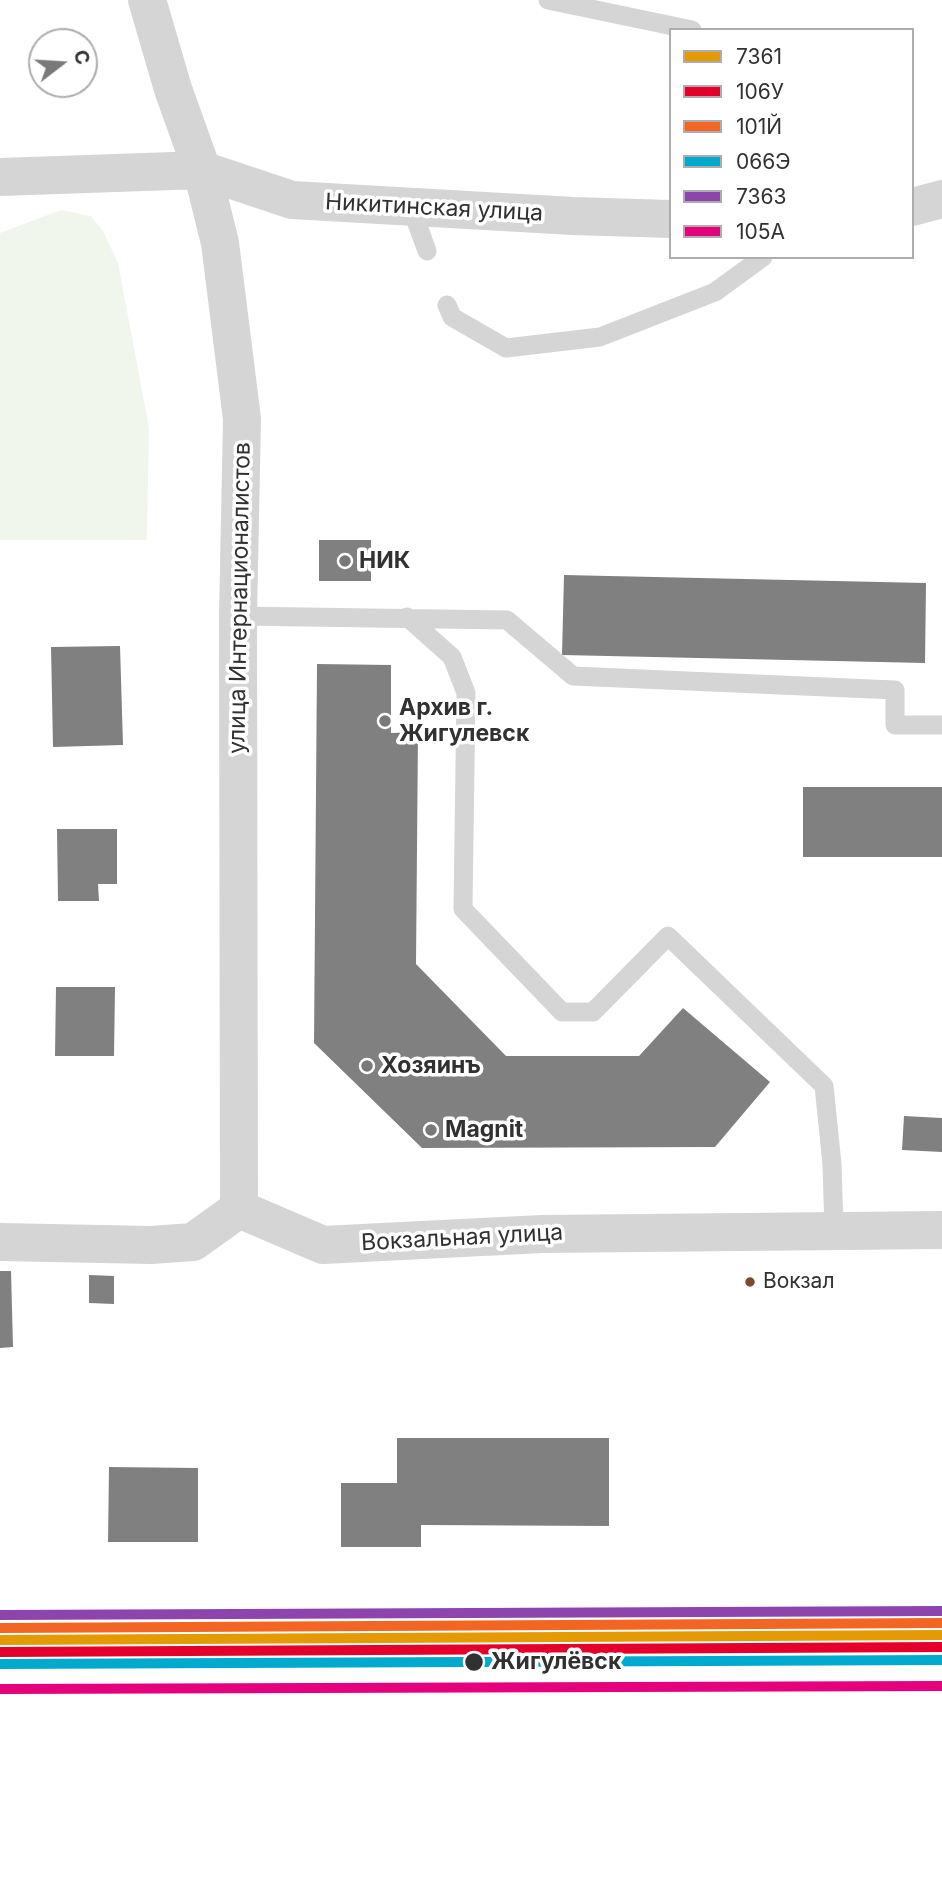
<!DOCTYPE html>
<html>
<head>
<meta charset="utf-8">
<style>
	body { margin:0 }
	#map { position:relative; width:942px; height:1904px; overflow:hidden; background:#fff; font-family:Inter,sans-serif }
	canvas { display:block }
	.legend { position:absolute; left:669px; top:28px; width:245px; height:231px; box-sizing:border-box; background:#fff; border:2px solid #adadad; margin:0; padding:9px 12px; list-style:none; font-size:21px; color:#313131 }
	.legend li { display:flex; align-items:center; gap:14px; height:35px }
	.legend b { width:35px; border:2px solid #adadad }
	.north { position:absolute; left:28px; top:28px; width:70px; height:70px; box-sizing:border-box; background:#fff; border:2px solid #adadad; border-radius:50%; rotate:73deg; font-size:19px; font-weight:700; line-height:28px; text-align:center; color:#313131 }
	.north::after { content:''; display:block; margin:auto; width:24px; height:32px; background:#797979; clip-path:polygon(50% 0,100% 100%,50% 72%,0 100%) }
</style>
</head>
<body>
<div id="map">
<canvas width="942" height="1904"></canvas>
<ul class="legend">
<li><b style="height:9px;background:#e39a05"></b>7361</li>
<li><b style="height:9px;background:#e4002b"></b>106У</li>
<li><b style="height:9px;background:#f26522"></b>101Й</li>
<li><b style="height:9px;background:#00a9ce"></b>066Э</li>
<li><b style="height:9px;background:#8e44ad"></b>7363</li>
<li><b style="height:9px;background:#e5007d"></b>105А</li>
</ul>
<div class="north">С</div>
</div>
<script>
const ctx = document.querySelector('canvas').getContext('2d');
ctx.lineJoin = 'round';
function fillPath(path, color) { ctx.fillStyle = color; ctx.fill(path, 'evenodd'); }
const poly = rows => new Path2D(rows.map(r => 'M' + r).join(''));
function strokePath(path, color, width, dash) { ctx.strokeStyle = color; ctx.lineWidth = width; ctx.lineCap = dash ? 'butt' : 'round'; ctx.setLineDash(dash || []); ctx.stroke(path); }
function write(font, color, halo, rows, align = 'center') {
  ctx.font = font + ' Inter,sans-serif'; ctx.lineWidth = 7; ctx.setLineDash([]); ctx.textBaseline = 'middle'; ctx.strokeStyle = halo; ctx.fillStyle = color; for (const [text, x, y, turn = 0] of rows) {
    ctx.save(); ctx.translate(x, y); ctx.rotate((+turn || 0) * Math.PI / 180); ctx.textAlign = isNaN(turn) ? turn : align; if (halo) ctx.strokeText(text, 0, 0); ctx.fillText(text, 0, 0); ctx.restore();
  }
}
fillPath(poly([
	[61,210,91,216,103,231,118,263,149,428,147,540,0,540,0,233]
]), '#f1f6ed');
fillPath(poly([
	[319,540,371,540,371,581,319,581],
	[564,575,926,583,925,663,562,655],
	[120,646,123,745,53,747,51,647],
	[317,664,391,665,391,733,418,732,416,964,506,1056,639,1056,683,1008,770,1082,715,1147,422,1148,314,1043],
	[803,787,942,787,942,857,803,857],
	[57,829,117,829,117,884,98,884,99,901,58,901],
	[56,987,115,987,114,1056,55,1056],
	[904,1116,942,1118,942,1152,902,1150],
	[0,1271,11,1271,13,1347,0,1348],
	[89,1275,114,1276,114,1304,89,1303],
	[397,1438,609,1438,609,1526,421,1525,421,1547,341,1547,341,1483,397,1483],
	[109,1467,198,1468,198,1542,108,1542]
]), '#808080');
strokePath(poly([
	[548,0,692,30],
	[411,207,427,251],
	[447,305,452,317,506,348,600,337,715,292,763,257],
	[238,616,507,620,573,676,895,690,895,725,942,725],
	[407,617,452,657,466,693,463,909,562,1012,593,1012,668,936,824,1086,832,1164,834,1230]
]), '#d5d5d5', 19);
strokePath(poly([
	[147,0,173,89,202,170,220,243,242,419,238,616,239,1209],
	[0,177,202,170,292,200,573,216,671,219],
	[912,207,942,199],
	[239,1209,323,1245,542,1234,942,1230],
	[0,1242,151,1245,193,1242,239,1209]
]), '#d5d5d5', 38);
strokePath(poly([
	[0,1640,942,1635]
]), '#e39a05', 10);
strokePath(poly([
	[0,1652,942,1647]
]), '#e4002b', 10);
strokePath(poly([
	[0,1628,942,1623]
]), '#f26522', 10);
strokePath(poly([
	[0,1664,942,1660]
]), '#00a9ce', 10);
strokePath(poly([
	[0,1615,942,1611]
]), '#8e44ad', 10);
strokePath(poly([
	[0,1689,942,1686]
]), '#e5007d', 10);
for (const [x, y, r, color] of [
	[345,561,7,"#797979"],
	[385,721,7,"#797979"],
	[367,1066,7,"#797979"],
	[431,1130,7,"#797979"],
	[750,1282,6,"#7a4b2a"],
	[474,1662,10,"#313131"]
]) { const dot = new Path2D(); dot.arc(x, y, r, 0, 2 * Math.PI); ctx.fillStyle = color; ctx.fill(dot); strokePath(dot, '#fff', 2.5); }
write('21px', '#313131', '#fff', [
	["Вокзал",763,1282]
], 'left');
write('23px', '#313131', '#fff', [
	["Никитинская улица",434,208,3],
	["улица Интернационалистов",240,598,-89],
	["Вокзальная улица",462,1238,-3]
]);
write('bold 23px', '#313131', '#fff', [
	["НИК",359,561],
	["Архив г.",399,708],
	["Жигулевск",399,734],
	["Хозяинъ",381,1066],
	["Magnit",445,1130]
], 'left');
write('bold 23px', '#313131', '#fff', [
	["Жигулёвск",491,1662]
], 'left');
</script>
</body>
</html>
